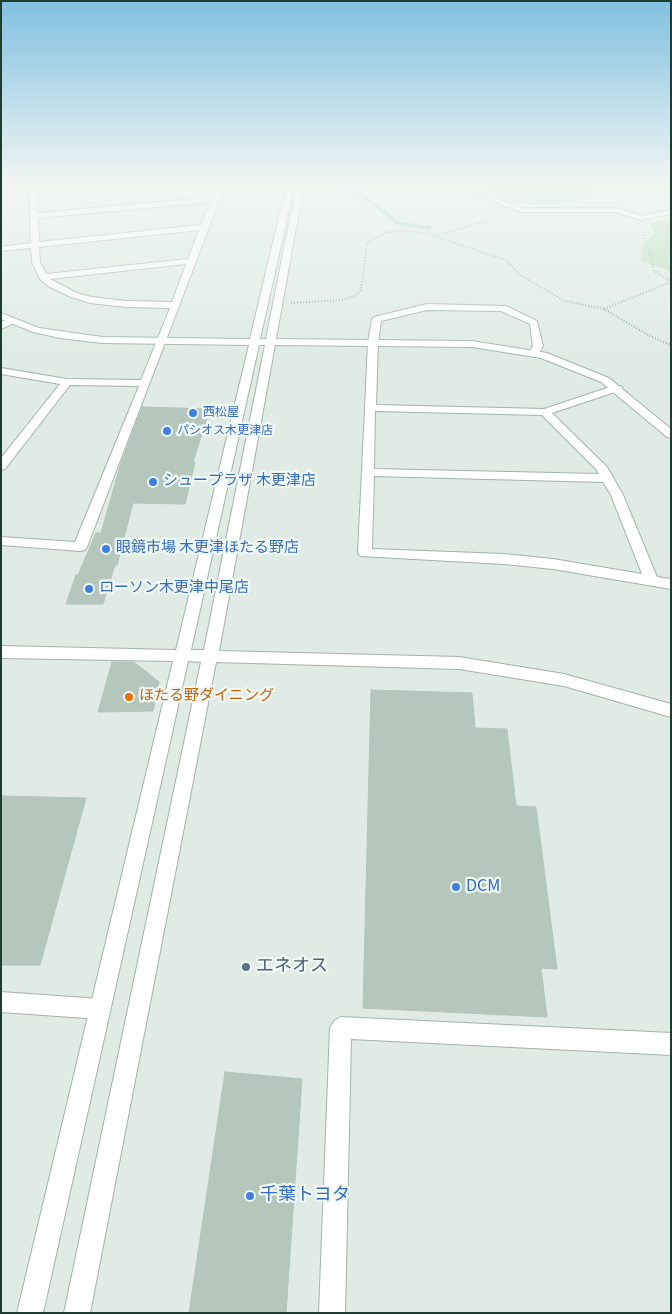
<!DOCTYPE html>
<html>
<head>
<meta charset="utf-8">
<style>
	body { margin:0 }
	#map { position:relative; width:672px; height:1314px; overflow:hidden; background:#dfebe4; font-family:"Source Sans 3",sans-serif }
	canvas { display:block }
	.frame { position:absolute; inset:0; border:2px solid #1f3c30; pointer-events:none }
</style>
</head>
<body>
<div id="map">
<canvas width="672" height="1314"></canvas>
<div class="frame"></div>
</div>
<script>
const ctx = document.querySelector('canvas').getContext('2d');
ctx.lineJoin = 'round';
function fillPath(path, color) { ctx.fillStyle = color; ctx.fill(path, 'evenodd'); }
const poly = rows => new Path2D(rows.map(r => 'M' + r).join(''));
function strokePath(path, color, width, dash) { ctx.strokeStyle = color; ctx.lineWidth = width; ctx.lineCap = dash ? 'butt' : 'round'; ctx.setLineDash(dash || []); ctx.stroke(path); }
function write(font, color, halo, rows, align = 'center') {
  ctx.font = font + ' "Source Sans 3","Noto Sans JP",sans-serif'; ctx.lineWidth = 4.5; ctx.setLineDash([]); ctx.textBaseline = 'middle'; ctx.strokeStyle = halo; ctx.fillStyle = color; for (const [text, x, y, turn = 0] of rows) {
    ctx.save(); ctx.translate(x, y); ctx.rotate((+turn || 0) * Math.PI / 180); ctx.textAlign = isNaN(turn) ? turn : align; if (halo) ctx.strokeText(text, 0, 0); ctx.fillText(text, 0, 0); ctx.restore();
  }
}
fillPath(poly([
	[463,183,671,183,671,190,595,190,575,204,526,205],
	[671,217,671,271,641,261,641,247,655,233,650,224]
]), '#b7debc');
strokePath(poly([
	[346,183,398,223,430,228]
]), '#84d3d4', 3);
const building = poly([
	[142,407,210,409,193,462,195,462,185,504,133,503,117,565,115,565,103,604,66,604,76,575,78,575,96,533,101,533,120,466,142,407],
	[112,662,134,662,159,682,153,711,98,712,112,662],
	[371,690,472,693,475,728,507,729,516,806,536,807,557,969,541,968,547,1017,363,1008,371,690],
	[1,796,86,798,40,965,1,965,1,796],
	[225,1072,302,1079,286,1313,189,1313,225,1072]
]);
fillPath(building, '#b5c6bd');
strokePath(building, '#b1c5ba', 1);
const minor = poly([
	[29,183,35,183,36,188,99,183,126,183,122,185,36,192,37,213,213,197,219,183,226,183,87,547,85,550,80,551,1,545,1,537,75,542,139,386,70,385,5,469,1,470,1,458,60,384,1,374,1,368,67,379,141,380,170,308,126,307,90,303,71,297,48,286,40,279,32,262,31,248,1,251,1,247,31,243,29,183],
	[211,202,201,225,39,242,38,218,211,202],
	[199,230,188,259,46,274,40,262,39,247,199,230],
	[186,264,172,302,126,301,91,297,77,293,50,279,186,264],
	[447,183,457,183,522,208,616,208,641,216,671,210,671,214,641,220,615,212,521,212,447,183],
	[427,304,506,306,537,321,543,346,538,355,530,355,529,353,533,346,530,324,501,311,427,310,381,321,378,342,376,405,544,409,613,386,621,386,622,388,621,390,552,413,607,467,623,495,657,577,671,579,671,589,553,569,504,564,360,556,358,553,365,408,368,342,372,319,374,317,427,304],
	[375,411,542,415,596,469,599,474,374,469,375,411],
	[374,476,603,482,611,495,642,574,553,559,504,554,372,549,374,476],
	[12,318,17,321,15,323,1,329,1,322,12,318],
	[1,992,100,999,107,1002,110,1009,107,1016,100,1019,1,1012,1,992],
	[341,1017,671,1033,671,1055,351,1039,345,1313,319,1313,330,1028,334,1021,341,1017]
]);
const tertiary = poly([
	[287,183,295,183,260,339,266,339,297,183,304,183,276,339,472,341,547,353,609,378,671,429,671,438,667,437,601,382,541,358,472,347,275,345,219,651,459,657,564,674,671,704,671,717,564,686,459,669,216,662,90,1313,64,1313,201,662,188,661,43,1313,17,1313,173,661,1,658,1,646,176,650,249,345,102,343,60,338,33,332,1,319,1,313,39,328,102,337,250,339,287,183],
	[259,345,265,345,204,650,191,650,259,345]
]);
strokePath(minor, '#a2b3aa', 2);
strokePath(tertiary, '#a2b3aa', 2);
strokePath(poly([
	[643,229,654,271,671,281],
	[436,236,502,216],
	[291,303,342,300,355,296,361,290,367,243,386,232,410,231,428,234,506,260,520,275,565,301,604,309,648,335,671,345],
	[604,309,671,282]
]), '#7eb19a', 2, [1, 2]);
fillPath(minor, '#fff');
fillPath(tertiary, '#fff');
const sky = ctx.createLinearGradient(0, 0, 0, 367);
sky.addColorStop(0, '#80c0e0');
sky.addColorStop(0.5, '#f1f6f3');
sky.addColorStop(1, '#f1f6f300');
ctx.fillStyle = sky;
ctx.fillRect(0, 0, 672, 367);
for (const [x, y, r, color] of [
	[193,413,5,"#3f7fe0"],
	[167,431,5,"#3f7fe0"],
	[153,482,5,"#3f7fe0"],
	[106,549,5,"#3f7fe0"],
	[89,589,5,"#3f7fe0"],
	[129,697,5,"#e8710a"],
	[456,887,5,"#3f7fe0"],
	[246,967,5,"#5c6f8a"],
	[250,1196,5,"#3f7fe0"]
]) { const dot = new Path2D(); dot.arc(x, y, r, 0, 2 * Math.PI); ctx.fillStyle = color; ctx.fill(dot); strokePath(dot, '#f0f8f3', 2); }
write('12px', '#366cbe', '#f0f8f3', [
	["西松屋",203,413],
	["パシオス木更津店",177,431]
], 'left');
write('15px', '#366cbe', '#f0f8f3', [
	["シュープラザ 木更津店",163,482],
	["眼鏡市場 木更津ほたる野店",116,549],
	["ローソン木更津中尾店",99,589]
], 'left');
write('15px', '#c56008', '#f0f8f3', [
	["ほたる野ダイニング",139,697]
], 'left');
write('18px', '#366cbe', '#f0f8f3', [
	["DCM",466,887],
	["千葉トヨタ",260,1196]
], 'left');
write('18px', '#4e5e75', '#f0f8f3', [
	["エネオス",256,967]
], 'left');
</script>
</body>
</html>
